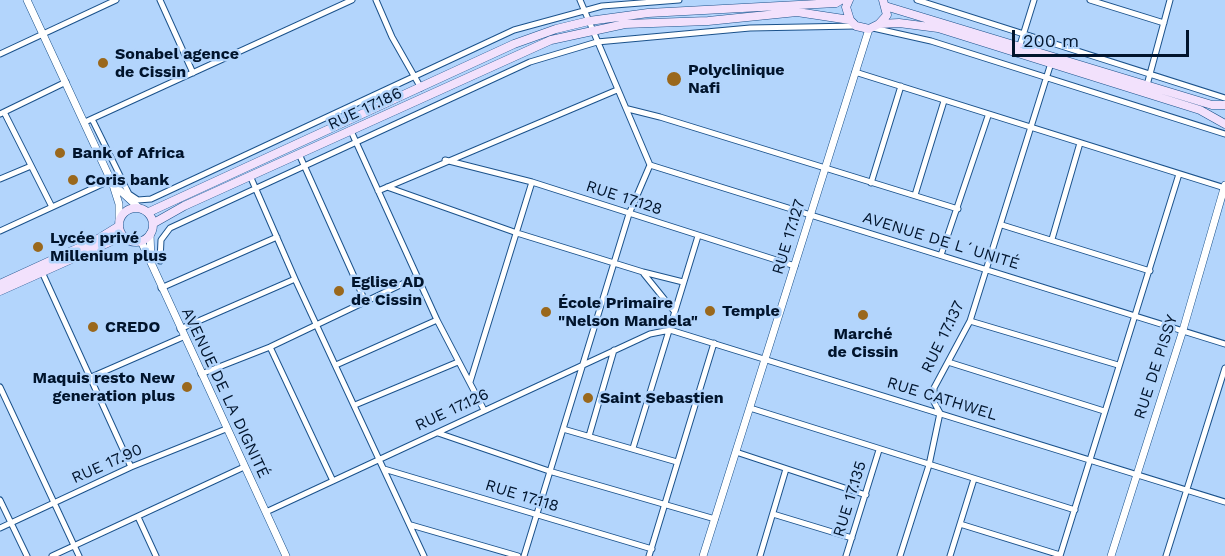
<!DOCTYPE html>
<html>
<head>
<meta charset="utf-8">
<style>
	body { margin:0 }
	#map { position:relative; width:1225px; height:556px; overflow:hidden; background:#b3d5fc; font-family:"Work Sans",sans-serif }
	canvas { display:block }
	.scale { position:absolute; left:1012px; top:30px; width:177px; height:27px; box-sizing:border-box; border:3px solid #01142c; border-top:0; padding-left:8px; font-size:18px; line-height:21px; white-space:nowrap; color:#01142c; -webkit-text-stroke:4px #b3d5fc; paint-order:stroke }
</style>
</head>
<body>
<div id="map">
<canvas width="1225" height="556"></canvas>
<div class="scale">200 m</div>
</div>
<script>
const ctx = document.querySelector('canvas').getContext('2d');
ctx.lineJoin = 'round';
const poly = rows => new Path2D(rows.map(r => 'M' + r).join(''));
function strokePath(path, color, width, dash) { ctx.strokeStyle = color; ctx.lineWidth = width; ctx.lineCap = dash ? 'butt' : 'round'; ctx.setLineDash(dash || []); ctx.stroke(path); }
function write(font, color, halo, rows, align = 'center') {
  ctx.font = font + ' "Work Sans",sans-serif'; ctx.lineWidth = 5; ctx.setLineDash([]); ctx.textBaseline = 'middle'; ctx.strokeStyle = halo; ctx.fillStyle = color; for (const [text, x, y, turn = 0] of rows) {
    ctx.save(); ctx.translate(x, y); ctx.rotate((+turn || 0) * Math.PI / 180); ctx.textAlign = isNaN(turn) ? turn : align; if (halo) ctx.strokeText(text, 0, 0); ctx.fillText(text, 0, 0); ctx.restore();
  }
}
const minor = poly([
	[160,0,193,73],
	[376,0,392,37,421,88],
	[917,0,1225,98],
	[1090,0,1164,23],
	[873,28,931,41,1225,134],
	[1020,45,1034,0],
	[0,54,116,0],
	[855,72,1225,188],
	[1147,85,1170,0],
	[628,109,660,117,958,209],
	[4,112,52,207],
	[0,114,66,82],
	[92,119,129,194,138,200,151,199,514,30,602,6,679,0],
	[85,122,352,0],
	[351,131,437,320,484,410],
	[299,154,365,301],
	[445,160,532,182,795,266],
	[650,165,1225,344],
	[251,178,295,279,424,556],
	[0,179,31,166],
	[871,183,901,86],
	[387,187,517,233,643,272,683,282],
	[378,191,617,90],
	[915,195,944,101],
	[1002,225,1150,271],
	[0,231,111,180],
	[1052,239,1080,143],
	[941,255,988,116],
	[160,261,161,240,170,228,530,62,597,42,750,28,856,26],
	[42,272,131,467],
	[644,274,674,311],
	[161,288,277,237],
	[970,321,1118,365],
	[180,329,295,279],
	[270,347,333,481],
	[948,362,1104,411],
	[336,365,437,320],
	[201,374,270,347,417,277],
	[89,378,183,337],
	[470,382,532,182],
	[0,387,79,556],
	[355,405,458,362],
	[750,408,1075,510],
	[563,429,677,462],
	[438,433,549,471,715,519],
	[589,436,614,350],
	[633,448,698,236],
	[736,452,866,495],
	[384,469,652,549],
	[0,500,27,556],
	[266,512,650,334,670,330,1225,502],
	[773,514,852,538],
	[138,517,156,556],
	[960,524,1060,555],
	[411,525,518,556],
	[0,528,131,467,226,429],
	[52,556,244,467],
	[524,556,629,214,650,165,580,0],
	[649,556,714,343],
	[760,556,786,469],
	[846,556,879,450],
	[900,556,929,465,940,413,934,402,934,388,970,321,1051,63],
	[950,556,974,479],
	[1060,556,1179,174],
	[1166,556,1225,368]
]);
const tertiary = poly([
	[27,0,113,185,119,204,119,220],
	[115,186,138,207],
	[150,234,151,260],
	[141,241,286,556],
	[703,556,869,29],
	[1111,556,1183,330,1225,185]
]);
const secondary = poly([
	[849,0,846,7,850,20,856,26,869,29,879,24,887,15,883,0],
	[885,6,1212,105,1225,105],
	[879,24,899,23,938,28,1200,110,1225,124],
	'119 225a17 17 0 1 1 34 0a17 17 0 1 1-34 0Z',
	[149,212,514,44,556,29,589,21,648,13,836,3,841,0],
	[154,223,184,206,551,40,625,24,708,21,797,12,850,20],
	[0,284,98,239,119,226],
	[0,291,123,236]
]);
strokePath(minor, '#1b528b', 7);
strokePath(tertiary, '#1b528b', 8);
strokePath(secondary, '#1b528b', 9);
strokePath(minor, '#fff', 5);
strokePath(tertiary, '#fff', 7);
strokePath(secondary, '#f2e1fc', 8);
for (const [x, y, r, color] of [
	[103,63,6,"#9a681c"],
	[674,79,8,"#9a681c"],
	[60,153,6,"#9a681c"],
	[73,180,6,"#9a681c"],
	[38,247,6,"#9a681c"],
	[339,291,6,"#9a681c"],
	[710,311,6,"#9a681c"],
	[546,312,6,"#9a681c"],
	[863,315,6,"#9a681c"],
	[93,327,6,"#9a681c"],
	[187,387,6,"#9a681c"],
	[588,398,6,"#9a681c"]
]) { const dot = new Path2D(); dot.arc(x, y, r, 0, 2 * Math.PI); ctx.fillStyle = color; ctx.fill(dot); strokePath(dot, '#b3d5fc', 2); }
write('bold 16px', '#01142c', '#b3d5fc', [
	["Sonabel agence",115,54],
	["de Cissin",115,72],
	["Polyclinique",688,70],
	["Nafi",688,88],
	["Bank of Africa",72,153],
	["Coris bank",85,180],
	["Lycée privé",50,238],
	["Millenium plus",50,256],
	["Eglise AD",351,282],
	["de Cissin",351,300],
	["École Primaire",558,303],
	["\"Nelson Mandela\"",558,321],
	["Temple",722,311],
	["CREDO",105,327],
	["Marché",863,334,"center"],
	["de Cissin",863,352,"center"],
	["Maquis resto New",175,378,"right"],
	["generation plus",175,396,"right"],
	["Saint Sebastien",600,398]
], 'left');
write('16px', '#01142c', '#b3d5fc', [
	["RUE 17.186",365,109,-25],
	["RUE 17.128",624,198,18],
	["RUE 17.127",789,237,-73],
	["AVENUE DE L´UNITÉ",941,241,17],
	["RUE 17.137",943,337,-64],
	["RUE DE PISSY",1156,367,-72],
	["AVENUE DE LA DIGNITÉ",225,393,65],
	["RUE CATHWEL",942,399,17],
	["RUE 17.126",452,410,-25],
	["RUE 17.90",107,464,-24],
	["RUE 17.118",522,496,17],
	["RUE 17.135",850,499,-73]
]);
</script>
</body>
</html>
